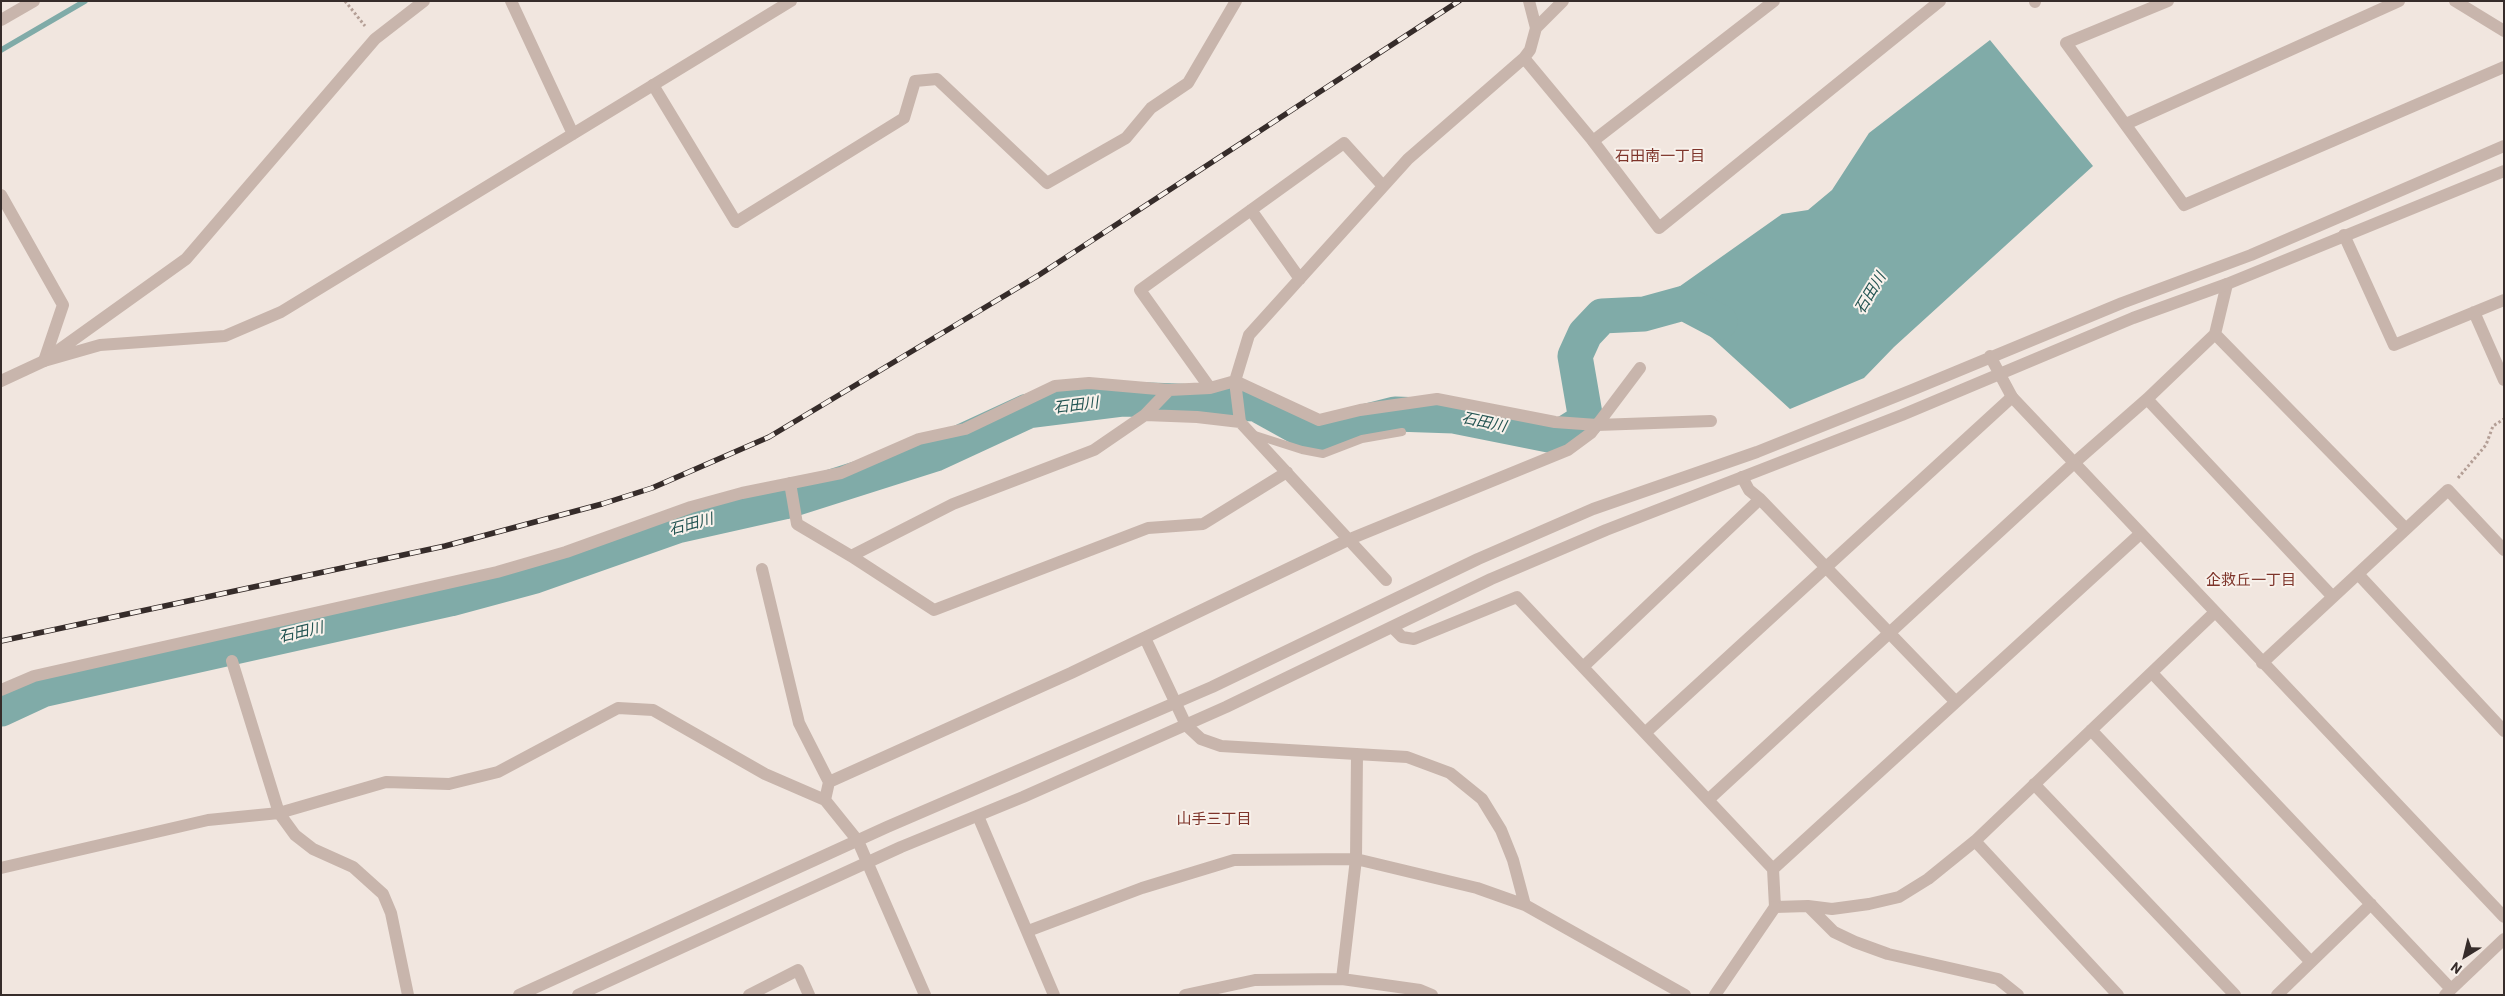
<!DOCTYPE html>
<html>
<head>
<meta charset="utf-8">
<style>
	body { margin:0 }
	#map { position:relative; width:2505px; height:996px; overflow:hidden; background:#f1e6df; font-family:Barlow,sans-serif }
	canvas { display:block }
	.frame { position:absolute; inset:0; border:2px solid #362c2a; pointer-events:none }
	.north { position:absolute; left:2440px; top:931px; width:50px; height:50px; -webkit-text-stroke:4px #f8f1eb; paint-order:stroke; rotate:216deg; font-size:14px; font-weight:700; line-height:20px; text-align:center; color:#362c2a }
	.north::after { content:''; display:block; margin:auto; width:18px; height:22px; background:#362c2a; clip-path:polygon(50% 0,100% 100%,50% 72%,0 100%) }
</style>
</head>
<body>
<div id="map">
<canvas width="2505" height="996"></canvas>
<div class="frame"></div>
<div class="north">N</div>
</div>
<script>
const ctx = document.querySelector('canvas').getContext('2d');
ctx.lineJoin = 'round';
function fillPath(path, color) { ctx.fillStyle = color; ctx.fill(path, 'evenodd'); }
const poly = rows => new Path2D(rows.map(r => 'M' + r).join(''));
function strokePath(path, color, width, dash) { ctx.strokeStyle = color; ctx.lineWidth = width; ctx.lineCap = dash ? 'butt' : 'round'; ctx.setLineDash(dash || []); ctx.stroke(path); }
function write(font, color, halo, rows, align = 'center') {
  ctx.font = font + ' Barlow,"Noto Sans JP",sans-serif'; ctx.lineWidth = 4; ctx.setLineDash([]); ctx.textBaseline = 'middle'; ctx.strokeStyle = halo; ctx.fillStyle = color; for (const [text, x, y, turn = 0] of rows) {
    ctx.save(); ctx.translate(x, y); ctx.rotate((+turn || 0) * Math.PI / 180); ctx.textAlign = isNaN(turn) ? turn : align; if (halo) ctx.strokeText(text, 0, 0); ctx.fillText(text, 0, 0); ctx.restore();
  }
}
fillPath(poly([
	[1990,40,2093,166,1894,347,1864,378,1790,409,1666,296,1782,214,1808,210,1832,190,1869,133]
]), '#80aba8');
strokePath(poly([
	[1,50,85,1]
]), '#80aba8', 5.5);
strokePath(poly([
	[1,709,42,690,450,599,535,576,677,526,784,502,935,454,1028,411,1124,399,1256,404,1312,435,1395,414,1454,416,1559,437,1586,420,1575,356,1585,334,1602,316,1644,314,1684,303,1720,322]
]), '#80aba8', 35);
strokePath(poly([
	[345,1,365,26],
	[2458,478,2486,445,2493,426,2504,419]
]), '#b49f96', 3, [2.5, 2.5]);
strokePath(poly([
	[1255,435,1302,450,1323,454,1362,439,1402,432]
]), '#c8b5ac', 8);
strokePath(poly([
	[2168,1,2066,43,2184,205,2504,67],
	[2035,2,2035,1],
	[1,20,34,1],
	[1536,28,1563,1],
	[1524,58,1593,141,1774,1],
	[653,85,736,222,904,118,915,81,937,79,1047,183,1126,138,1151,108,1188,83,1236,1],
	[2126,124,2399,1],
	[1,195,63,305,44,361],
	[1251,210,1300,279],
	[2344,235,2394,345,2504,300],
	[2474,312,2504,380],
	[2215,334,2405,528],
	[1210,388,1140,290,1344,143,1383,186],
	[2147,399,2332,596],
	[1145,415,1169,390],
	[1240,422,1197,417,1145,415,1094,450,953,504,851,556,934,610,1148,528,1203,524,1287,472],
	[790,483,797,524,851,556],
	[1760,499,1956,702],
	[762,569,799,723,829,782],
	[2358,574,2504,731],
	[1386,580,1240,422,1235,381,1249,335,1408,159,1524,58,1530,50,1536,28,1529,1],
	[1393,628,1402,637,1414,639,1517,597,1773,869,1775,907,1808,906,1832,909,1869,904,1899,897,1928,879,1975,841,2214,613],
	[1145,638,1186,725,1201,739,1221,746,1407,757,1450,773,1482,799,1501,830,1513,860,1525,905],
	[232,661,279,813,295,835,313,849,353,867,383,894,391,913,408,995],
	[2262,663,2448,490,2504,550],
	[1583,667,1760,499,1749,490,1742,477],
	[2152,673,2451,989],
	[1,690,34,676,497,572,566,552,691,507,742,493,841,473,919,439,965,429,1055,386,1089,383,1169,390,1210,388,1235,381,1319,420,1360,410,1437,399,1555,422,1597,425,1711,421],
	[2091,730,2311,962],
	[1645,733,2012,397],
	[2034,784,2235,995],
	[825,800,829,782,1071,673,1350,539,1568,450,1591,433,1640,368],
	[1708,800,2074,463,2147,399,2215,334,2227,284],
	[978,816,1054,995],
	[1975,841,2118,995],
	[1,868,208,820,279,813,386,782,449,784,498,772,618,708,653,710,765,774,825,800,858,841],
	[1773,869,2140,534],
	[1808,906,1834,932,1855,942,1888,954,1998,979,2018,995],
	[1028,931,1142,888,1234,860,1356,859,1477,888,1525,905,1685,995],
	[1342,979,1356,859,1357,754],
	[749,995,798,970,809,995],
	[1185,995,1255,980,1342,979,1420,990,1432,995],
	[2277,995,2371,904],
	[2445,995,2504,939]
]), '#c8b5ac', 12);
strokePath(poly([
	[511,1,573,134],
	[2455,1,2504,31],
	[1593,141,1659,228,1940,1],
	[52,355,186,259,375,39,424,1],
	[1990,356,2012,397,2504,917],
	[1,381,44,361,100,345,225,336,281,312,791,1],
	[858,841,925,995],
	[519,995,887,827,1212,687,1478,559,1593,509,1757,452,1912,390,2122,303,2251,255,2504,146],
	[578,995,901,847,1023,797,1226,707,1491,579,1606,530,1902,415,2133,318,2227,284,2504,171],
	[1715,995,1775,907]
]), '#c8b5ac', 12);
const rail = poly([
	[1,641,445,546,602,504,652,488,769,437,1039,275,1459,1]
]);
strokePath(rail, '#362c2a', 5.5);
strokePath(rail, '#f8f1eb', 4, [11]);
write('15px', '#7e342a', '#f8f1eb', [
	["石田南一丁目",1660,156],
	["企救丘一丁目",2251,580],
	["山手三丁目",1214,819]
]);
write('italic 15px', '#235452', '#f8f1eb', [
	["石田川",1870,293,-59],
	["石田川",1076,405,-7],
	["石田川",1484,422,12],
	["石田川",691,524,-15],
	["石田川",301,632,-13]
]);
</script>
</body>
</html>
